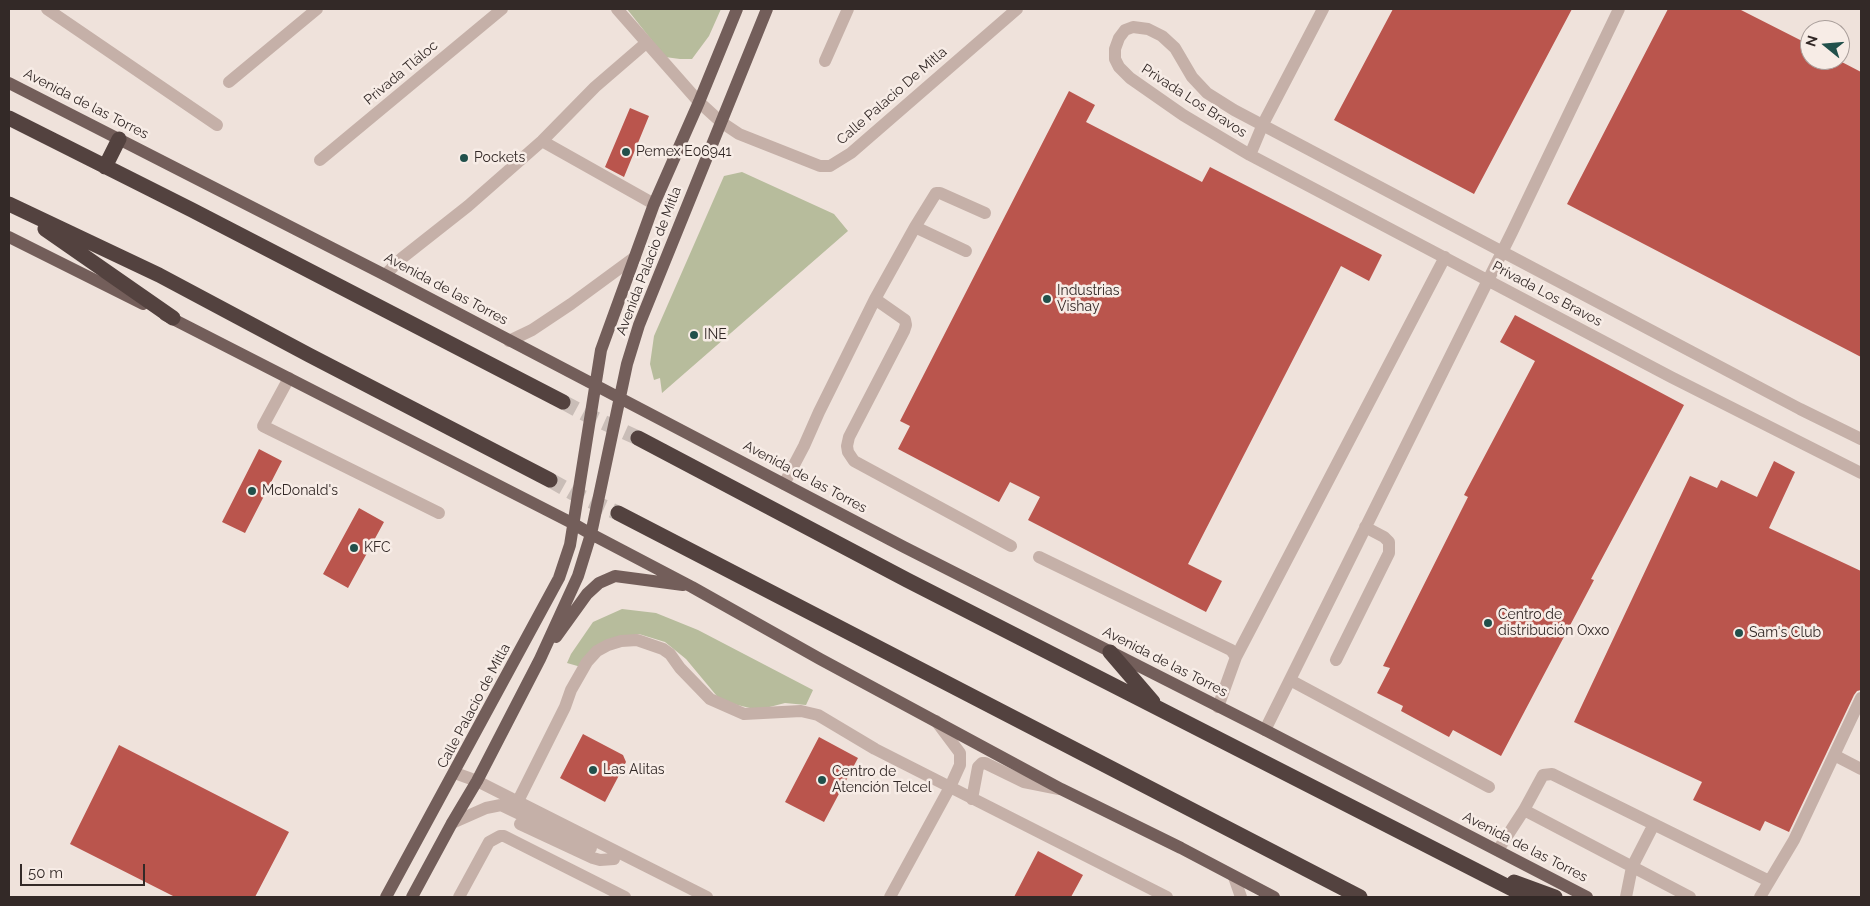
<!DOCTYPE html>
<html>
<head>
<meta charset="utf-8">
<style>
	body { margin:0 }
	#map { position:relative; width:1870px; height:906px; overflow:hidden; background:#efe2db; font-family:Raleway,sans-serif }
	canvas { display:block }
	.frame { position:absolute; inset:0; border:10px solid #332927; pointer-events:none }
	.north { position:absolute; left:1800px; top:20px; width:50px; height:50px; box-sizing:border-box; background:#f7ece6; border:1px solid #a99e9a; border-radius:50%; rotate:287deg; font-size:14px; font-weight:700; line-height:20px; text-align:center; color:#332927 }
	.north::after { content:''; display:block; margin:auto; width:18px; height:22px; background:#21504b; clip-path:polygon(50% 0,100% 100%,50% 72%,0 100%) }
	.scale { position:absolute; left:20px; top:864px; width:125px; height:22px; box-sizing:border-box; border:2px solid #332927; border-top:0; padding-left:6px; font-size:15px; line-height:18px; white-space:nowrap; color:#332927; -webkit-text-stroke:4px #f7ece6; paint-order:stroke }
</style>
</head>
<body>
<div id="map">
<canvas width="1870" height="906"></canvas>
<div class="frame"></div>
<div class="north">N</div>
<div class="scale">50 m</div>
</div>
<script>
const ctx = document.querySelector('canvas').getContext('2d');
ctx.lineJoin = 'round';
function fillPath(path, color) { ctx.fillStyle = color; ctx.fill(path, 'evenodd'); }
const poly = rows => new Path2D(rows.map(r => 'M' + r).join(''));
function strokePath(path, color, width, dash) { ctx.strokeStyle = color; ctx.lineWidth = width; ctx.lineCap = dash ? 'butt' : 'round'; ctx.setLineDash(dash || []); ctx.stroke(path); }
function write(font, color, halo, rows, align = 'center') {
  ctx.font = font + ' Raleway,sans-serif'; ctx.lineWidth = 5; ctx.setLineDash([]); ctx.textBaseline = 'middle'; ctx.strokeStyle = halo; ctx.fillStyle = color; for (const [text, x, y, turn = 0] of rows) {
    ctx.save(); ctx.translate(x, y); ctx.rotate((+turn || 0) * Math.PI / 180); ctx.textAlign = isNaN(turn) ? turn : align; if (halo) ctx.strokeText(text, 0, 0); ctx.fillText(text, 0, 0); ctx.restore();
  }
}
fillPath(poly([
	[627,9,721,9,709,36,692,59,680,59,665,57],
	[742,172,834,214,848,231,662,393,660,378,654,380,650,364,654,336,724,176],
	[622,609,656,613,698,630,813,690,806,705,785,703,758,710,721,701,686,659,665,642,639,634,611,640,581,667,567,663,571,654,593,622]
]), '#b7bc9c');
fillPath(poly([
	[1393,9,1572,9,1474,194,1334,120],
	[1668,9,1739,9,1810,45,1810,60,1838,60,1861,72,1861,357,1567,204],
	[1069,91,1095,105,1086,122,1202,182,1210,167,1382,255,1369,281,1341,266,1188,564,1222,581,1206,612,1028,520,1040,497,1010,482,999,502,898,449,910,426,900,421],
	[630,108,649,116,624,177,605,167],
	[1515,315,1684,405,1591,579,1594,580,1501,756,1453,730,1449,737,1401,711,1403,706,1377,693,1390,668,1383,666,1468,497,1464,495,1535,361,1500,342],
	[259,449,282,461,245,533,222,522],
	[1774,461,1795,472,1769,528,1861,571,1861,690,1857,691,1854,695,1789,832,1765,821,1760,831,1693,800,1702,782,1574,722,1690,476,1717,488,1721,480,1757,497],
	[359,508,384,522,348,588,323,574],
	[583,734,623,755,626,762,605,802,560,778],
	[819,737,858,758,824,822,785,802],
	[119,745,289,832,255,897,175,897,70,844],
	[1038,851,1083,875,1071,897,1014,897]
]), '#ba554d');
strokePath(poly([
	[563,402,587,415,638,438],
	[550,480,573,493,618,513]
]), '#c9bdb7', 15, [15, 8]);
strokePath(poly([
	[47,9,217,125],
	[617,9,699,102,721,122,739,134,820,166,830,166,851,153,1017,9],
	[825,61,848,9],
	[229,82,317,9],
	[542,141,654,204],
	[1250,155,1263,124,1323,9],
	[320,160,502,9],
	[915,227,936,193,940,193,985,213],
	[966,251,915,227,875,299,905,320,906,325,904,331,849,437,847,446,848,452,854,461,1011,546],
	[385,275,402,258,468,206,542,141,595,87,646,43],
	[509,341,532,330,571,304,635,257],
	[289,378,263,426,439,513],
	[1861,439,1800,409,1234,110,1207,93,1192,77,1175,48,1162,36,1148,29,1133,27,1125,30,1119,38,1115,49,1115,59,1119,67,1130,78,1183,115,1250,155,1671,377,1861,473],
	[784,484,804,446,819,412,875,299],
	[1039,557,1231,650,1236,657,1218,707],
	[1236,657,1445,257],
	[1336,660,1389,553,1389,542,1384,537,1365,527],
	[1290,680,1489,787],
	[1265,730,1512,232,1619,9],
	[1834,755,1861,769],
	[455,773,477,781,707,897],
	[972,799,978,767,982,763,985,763,1024,782,1059,789],
	[518,801,565,707,571,690,587,662,597,651,608,645,621,641,637,640,663,649,670,654,680,668,710,699,744,714,801,711,818,715,875,749,1167,897],
	[1524,810,1690,897],
	[452,823,486,808,501,805,591,848],
	[520,824,593,858,600,860,614,859],
	[1498,850,1524,810,1543,775,1552,774,1769,881],
	[1234,877,1241,897],
	[459,897,489,842,500,836,504,836,625,897],
	[890,897,950,787,960,765,960,753,936,721],
	[1626,897,1632,867,1654,824],
	[1760,897,1794,840,1861,698]
]), '#c5b0a8', 12);
strokePath(poly([
	[9,83,385,275,904,547,1265,730,1587,897],
	[9,237,143,304],
	[165,315,572,523,591,534,692,587,820,659,1061,789,1181,848,1274,897],
	[556,637,587,594,599,583,615,576,683,585],
	[386,897,559,578,570,545,601,350,654,204,699,102,737,9],
	[412,897,452,823,477,781,540,659,578,576,591,534,627,364,639,325,767,9]
]), '#735e5a', 12);
strokePath(poly([
	[9,118,192,210,563,402],
	[105,167,119,139],
	[9,204,159,275,309,355,550,480],
	[45,229,173,318],
	[638,438,907,580,1528,897],
	[618,513,1360,897],
	[1110,652,1153,702],
	[1514,882,1555,897]
]), '#53423f', 15);
for (const [x, y, r, color] of [
	[626,152,5,"#21504b"],
	[464,158,5,"#21504b"],
	[1047,299,5,"#21504b"],
	[694,335,5,"#21504b"],
	[252,491,5,"#21504b"],
	[354,548,5,"#21504b"],
	[1488,623,5,"#21504b"],
	[1739,633,5,"#21504b"],
	[593,770,5,"#21504b"],
	[822,780,5,"#21504b"]
]) { const dot = new Path2D(); dot.arc(x, y, r, 0, 2 * Math.PI); ctx.fillStyle = color; ctx.fill(dot); strokePath(dot, '#f7ece6', 2); }
write('14px', '#332927', '#f7ece6', [
	["Privada Tláloc",401,73,-40],
	["Calle Palacio De Mitla",892,96,-41],
	["Privada Los Bravos",1194,101,33],
	["Avenida de las Torres",86,104,27],
	["Avenida Palacio de Mitla",649,261,-69],
	["Avenida de las Torres",446,289,28],
	["Privada Los Bravos",1547,294,28],
	["Avenida de las Torres",805,477,28],
	["Avenida de las Torres",1165,662,27],
	["Calle Palacio de Mitla",474,706,-62],
	["Avenida de las Torres",1525,847,27]
]);
write('14px', '#332927', '#f7ece6', [
	["Pemex E06941",636,152],
	["Pockets",474,158],
	["Industrias",1057,291],
	["Vishay",1057,307],
	["INE",704,335],
	["McDonald's",262,491],
	["KFC",364,548],
	["Centro de",1498,615],
	["distribución Oxxo",1498,631],
	["Sam's Club",1749,633],
	["Las Alitas",603,770],
	["Centro de",832,772],
	["Atención Telcel",832,788]
], 'left');
</script>
</body>
</html>
